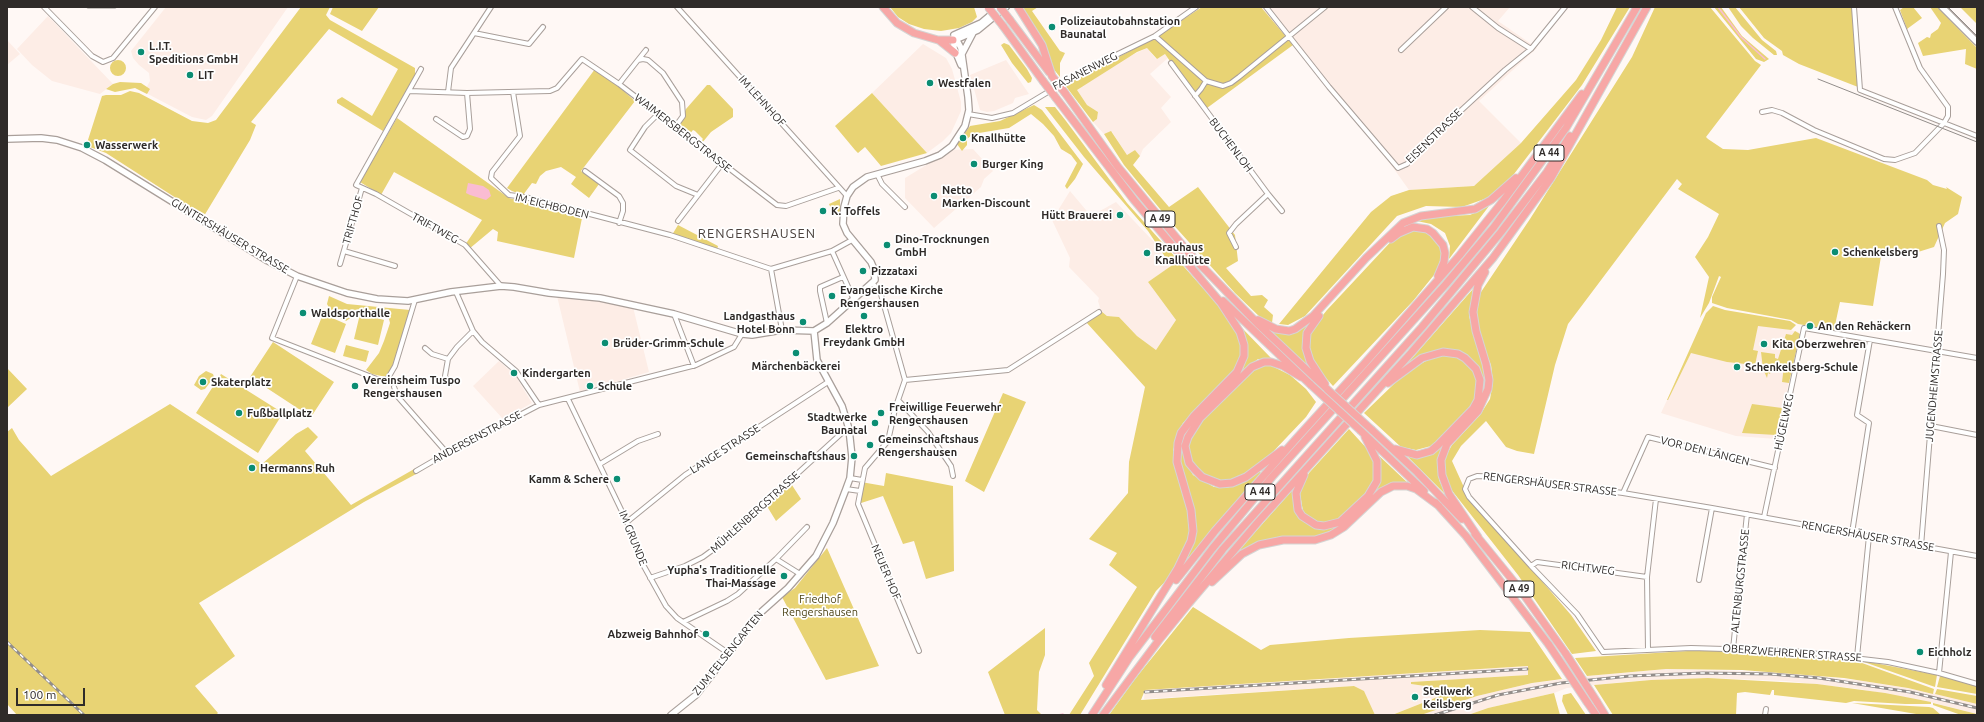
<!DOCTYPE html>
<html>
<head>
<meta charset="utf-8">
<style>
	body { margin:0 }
	#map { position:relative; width:1984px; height:722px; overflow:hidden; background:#fff8f5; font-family:Ubuntu,sans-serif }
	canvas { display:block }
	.frame { position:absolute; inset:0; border:8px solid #2f2b29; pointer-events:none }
	.scale { position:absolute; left:16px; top:688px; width:69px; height:18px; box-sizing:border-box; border:2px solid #2f2b29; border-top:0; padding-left:5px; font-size:12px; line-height:14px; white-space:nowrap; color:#2f2b29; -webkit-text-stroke:3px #fff; paint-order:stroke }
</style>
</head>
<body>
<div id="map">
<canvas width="1984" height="722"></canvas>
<div class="frame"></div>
<div class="scale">100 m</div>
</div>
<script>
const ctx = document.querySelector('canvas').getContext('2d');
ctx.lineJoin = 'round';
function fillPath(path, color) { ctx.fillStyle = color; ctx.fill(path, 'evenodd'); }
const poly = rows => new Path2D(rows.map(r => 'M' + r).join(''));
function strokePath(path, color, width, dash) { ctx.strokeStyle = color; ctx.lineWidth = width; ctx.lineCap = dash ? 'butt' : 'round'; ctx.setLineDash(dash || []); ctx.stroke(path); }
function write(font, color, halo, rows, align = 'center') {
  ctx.font = font + ' Ubuntu,sans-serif'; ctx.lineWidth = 3.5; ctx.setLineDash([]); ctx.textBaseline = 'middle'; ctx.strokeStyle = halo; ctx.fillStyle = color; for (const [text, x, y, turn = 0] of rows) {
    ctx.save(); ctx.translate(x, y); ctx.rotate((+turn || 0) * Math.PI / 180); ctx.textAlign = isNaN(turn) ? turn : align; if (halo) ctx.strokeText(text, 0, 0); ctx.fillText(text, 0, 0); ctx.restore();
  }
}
fillPath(poly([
	[166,7,288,7,212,116,206,120,192,117,144,92,150,81,149,73,139,65,133,58,131,51],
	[1261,7,1510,7,1498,21,1537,48,1479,101,1521,143,1474,186,1409,190,1389,162],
	[48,16,113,84,100,94,52,81,32,65,17,49],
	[7,40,20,54,7,65],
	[923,44,946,58,952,69,961,102,961,111,951,133,943,141,927,153,872,93],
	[1147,48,1156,59,1165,54,1168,58,1150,74,1171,97,1161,108,1171,122,1143,149,1140,156,1135,150,1127,155,1112,132,1104,134,1093,122,1097,119,1098,112,1087,105,1076,90,1124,59],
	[1006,60,1029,94,1015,98,1013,103,994,111,987,112,980,110,970,75],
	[973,149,993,171,984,179,981,187,934,228,905,198,905,178,951,150],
	[1070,191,1091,216,1116,202,1154,242,1170,267,1148,282,1176,320,1156,350,1137,336,1119,317,1107,316,1101,311,1098,301,1099,298,1069,267,1070,258,1052,220],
	[557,296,600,300,633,307,649,372,580,392],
	[1710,313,1799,332,1777,439,1736,436,1661,413,1707,314],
	[499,361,515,375,532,403,503,419,473,386],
	[1528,666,1528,675,1411,682,1411,684,1432,687,1440,696,1392,715,1375,715,1364,692,1354,686,1144,699,1145,690],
	[1666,669,1776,672,1864,681,1908,688,1955,698,1977,704,1977,714,1930,702,1859,689,1786,681,1708,678,1634,681,1567,688,1554,693,1488,708,1468,715,1421,715,1477,696,1532,683,1598,675]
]), '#fdede6');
fillPath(poly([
	[301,7,330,7,326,15,330,20,415,68,415,77,383,131,337,103,337,100,342,97,372,116,398,69,329,29,251,122,256,125,250,140,204,216,106,153,90,147,87,143,102,96,106,95,121,95,130,91,139,93,192,121,208,123,216,120],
	[333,7,379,7,362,31,330,14],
	[890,7,974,7,977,17,972,22,959,28,941,31,924,29,909,24,898,17],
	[1020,7,1038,7,1032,11,1060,51,1065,53,1060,63,1060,77,1052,67],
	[1202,7,1261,7,1293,45,1207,108,1197,100,1165,54,1157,59,1147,48,1137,52,1077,90,1087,105,1098,112,1097,119,1093,122,1065,85,1155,38],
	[1617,7,1630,7,1582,85,1514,174,1490,197,1462,207,1426,206,1397,216,1305,316,1288,325,1279,324,1371,212,1391,196,1409,190,1474,186,1521,143,1576,80,1601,40],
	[1655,7,1710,7,1755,61,1761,65,1706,137,1708,139,1723,149,1748,150,1816,138,1927,180,1933,185,1947,189,1946,187,1962,197,1958,214,1945,223,1934,247,1918,252,1882,250,1873,306,1840,302,1834,330,1798,324,1791,320,1727,308,1712,303,1712,297,1721,277,1719,276,1709,303,1700,318,1709,277,1695,257,1708,237,1719,214,1678,189,1682,184,1677,179,1568,324,1555,365,1534,454,1517,451,1506,447,1486,421,1461,446,1452,461,1467,494,1571,615,1596,651,1572,654,1518,575,1450,488,1443,473,1445,457,1452,445,1480,415,1490,399,1493,382,1491,365,1479,336,1475,316,1479,295,1530,219,1632,57],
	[1714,7,1721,7,1742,36,1769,59,1764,62,1756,59],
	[1728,7,1735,7,1762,40,1776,51,1777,55,1774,55,1753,38,1741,26],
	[1739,7,1852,7,1858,87,1799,64,1783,55,1782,51,1764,38],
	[1904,7,1913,7,1922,18,1907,29,1900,10],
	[1930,7,1937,7,1977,48,1977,69,1965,64,1966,49,1923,56,1918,43,1927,37,1930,38,1931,34,1938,29,1941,23],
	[1960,7,1977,7,1977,24],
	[1004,43,1009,45,1027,69,1032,78,1031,82,1028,83,1012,63,1001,45],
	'110 68a8 8 0 1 1 16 0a8 8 0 1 1-16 0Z',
	[595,69,618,86,635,101,581,171,599,184,589,198,571,184,576,177,561,167,546,171,540,176,536,184,532,183,523,195,512,191,507,188],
	[120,82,141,83,150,89,147,94,135,88,115,92,106,89,113,84],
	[707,85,710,85,733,109,733,117,711,132,702,143,700,142,703,139,695,131,693,130,689,135,678,126,686,109],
	[872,93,927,153,881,166,865,147,858,153,855,150,835,126],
	[1034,105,1042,110,1083,164,1075,179,1067,189,1065,186,1077,163,1071,155,1061,149,1054,136,1043,124,1031,114,1009,128,973,134,967,139,967,145,962,151,957,144,970,126,1000,121],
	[1045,107,1055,107,1066,121,1127,203,1227,315,1241,340,1242,354,1235,369,1183,423,1178,432,1173,451,1178,451,1185,431,1188,430,1183,440,1183,451,1187,464,1193,475,1214,487,1226,488,1239,484,1259,471,1261,473,1191,555,1156,591,1080,715,1069,715,1094,676,1089,663,1137,587,1109,565,1117,553,1089,539,1128,493,1129,462,1145,387,1086,322,1101,311,1107,316,1119,317,1137,336,1156,350,1176,320,1148,282,1171,266,1148,231,1084,157],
	[397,118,509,198,582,218,574,258,497,241,498,232,493,229,469,249,465,245,482,220,394,172,381,195,360,182],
	[1111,131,1127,155,1135,150,1140,156,1133,165,1169,207,1198,187,1235,235,1238,261,1226,268,1251,296,1262,295,1268,300,1264,307,1273,315,1272,323,1263,320,1235,293,1169,220,1124,165,1104,134],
	[840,199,840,213,834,215,829,204],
	[1489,206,1449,259,1450,246,1445,233,1431,224,1412,220,1427,217,1470,215],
	[678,225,718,246,717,250,672,235],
	[1418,228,1437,239,1442,251,1438,270,1413,301,1333,386,1316,367,1308,342,1310,331,1327,310,1398,234],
	[1473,289,1469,316,1486,376,1486,389,1481,402,1483,385,1478,368,1467,355,1451,349,1443,349,1426,353,1407,364],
	[329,296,347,304,410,310,394,363,386,377,372,374,366,370,379,353,384,341,390,323,388,315,355,311,352,317,346,321,333,315,327,304],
	[1713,306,1725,310,1790,321,1796,325,1791,330,1758,326,1753,350,1758,351,1755,365,1727,362,1691,353,1668,400,1667,400,1706,313],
	[323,314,346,324,335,353,311,344],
	[360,314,384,320,378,345,354,339],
	[1310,320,1305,330,1303,342,1304,353,1310,367,1261,325,1288,334,1301,329],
	[1240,326,1272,359,1258,359,1238,375,1243,369,1247,356,1248,347],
	[1795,331,1800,334,1789,383,1782,382,1784,366,1773,364,1770,374,1768,373,1767,378,1763,369,1761,352,1775,354,1775,358,1778,359,1786,334,1792,335],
	[273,342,334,382,311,417,250,377],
	[346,345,369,351,366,362,343,356],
	[1450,355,1464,361,1474,371,1477,381,1476,397,1470,408,1454,427,1431,446,1416,450,1401,447,1364,413,1397,381,1415,367,1435,356],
	[1262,365,1272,366,1290,375,1306,389,1316,402,1306,417,1268,457,1244,475,1226,481,1216,480,1207,476,1193,464,1187,446,1198,425,1254,369],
	[7,368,27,389,7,408],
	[206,371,213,374,214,377,205,389,201,390,194,385,199,376],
	[221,374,283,413,258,453,196,413],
	[1003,393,1026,402,984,492,965,481],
	[170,404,262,464,296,434,308,427,318,437,305,451,351,505,416,468,418,473,364,502,199,603,235,656,195,686,218,713,216,715,17,715,7,704,7,432,12,428,19,440,51,476],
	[1752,404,1782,408,1776,435,1742,433],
	[1349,429,1370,452,1376,470,1373,483,1369,492,1340,518,1327,523,1317,521,1310,518,1303,511,1300,494,1302,484,1309,473],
	[1450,438,1438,464,1439,480,1447,496,1407,456,1414,457],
	[1374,451,1410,485,1401,484,1367,501,1376,489],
	[886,473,953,486,954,571,926,579,914,541,903,544,883,496,858,504,861,482,884,486],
	[790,482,801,499,776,521,765,503],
	[1296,486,1293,499,1298,514,1302,520,1312,526,1341,524,1339,527,1316,537,1277,538,1262,541,1240,552,1241,548],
	[827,548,879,666,826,680,782,597,795,588],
	[1193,607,1261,650,1270,645,1349,638,1480,630,1530,632,1562,679,1532,683,1477,696,1421,715,1392,715,1440,696,1432,687,1411,684,1411,682,1528,675,1528,666,1145,690,1141,700,1354,686,1364,691,1375,715,1109,715,1135,679],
	[1045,628,1045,655,1039,672,1037,710,1042,715,1005,715,988,672],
	[1704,650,1789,654,1861,660,1862,663,1934,689,1933,694,1908,688,1844,678,1742,670,1666,669,1587,676,1575,658],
	[1864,661,1937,675,1935,687,1864,662],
	[1940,676,1977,686,1977,694,1937,687],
	[1708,678,1817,684,1885,693,1931,702,1931,704,1905,704,1854,701,1846,703,1774,695,1774,690,1772,690,1770,695,1745,692,1737,693,1736,715,1613,715,1594,685,1651,680],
	[1937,689,1977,696,1977,704,1935,694],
	[1554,693,1560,715,1468,715,1488,708],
	[1571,693,1578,703,1586,715,1568,715,1562,701,1563,695],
	[1852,703,1929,707,1933,708,1941,715,1922,715],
	[1933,703,1977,714,1977,715,1961,715,1933,705]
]), '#e8d374');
fillPath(poly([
	[468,183,483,186,489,190,491,196,486,200,470,195,466,193]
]), '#fabcd3');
strokePath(poly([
	[1718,7,1741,37,1765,59],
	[1058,715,1063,714]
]), '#fabcd3', 1.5);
const street = poly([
	[44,7,92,56,103,62,113,58,155,7],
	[677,7,847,196],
	[1266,7,1329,87,1398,168,1407,164,1441,129,1505,70,1531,49,1565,7],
	[1472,7,1498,28,1531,49],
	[1854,7,1860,90,1977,136],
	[474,33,491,7],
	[1155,36,1206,81,1223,86,1231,83,1239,77,1325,7],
	[1401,50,1446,7],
	[638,60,646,50],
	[1171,63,1268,194,1236,224,1229,233,1236,247],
	[421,69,356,185,376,194,465,245,501,286],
	[619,84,638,60,643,59,648,60,663,73,682,102,683,116,675,127],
	[409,91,467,93,550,91,557,88,582,59,619,84,777,205,786,206,838,188],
	[448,92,451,68,474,33,529,44,543,27],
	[513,92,520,136,492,172,491,178,509,195,525,197,670,235,771,269],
	[1195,96,1201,89,1206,81],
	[1762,112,1772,110,1782,113,1814,130,1884,159,1895,160,1915,153,1944,123,1948,116,1948,107,1920,68,1895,7],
	[658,114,645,127,630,150,676,186,698,195],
	[968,114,992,118,1013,113,1083,71,1155,36,1196,7],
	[436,119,463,137,467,136,470,129,467,93],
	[585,171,619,196,623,203,623,211,619,223],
	[877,174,882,184,905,207],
	[1268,194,1282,211],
	[678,221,722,164],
	[344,251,395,266],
	[832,251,854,300],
	[340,264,362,188],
	[771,269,832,251,852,240],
	[771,269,782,330],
	[297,276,272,338,382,381,388,378,395,366,415,300],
	[873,284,880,291,905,380],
	[456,292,473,331,482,342,516,371,539,405],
	[674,314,694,366],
	[827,323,820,291,820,287,843,277],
	[425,348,432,354,448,359],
	[905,380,895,409,888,441,865,468,858,504,919,651],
	[905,380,1008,370,1099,312],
	[449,384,445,376,448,359,457,347,473,331],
	[394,387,398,397,447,453],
	[568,399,627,522,641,561,666,606,677,618,728,653],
	[899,401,928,432,951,466,953,476],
	[1931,426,1977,435],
	[600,464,638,441,658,434],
	[416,471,447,453,539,405,696,365,734,347,742,334],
	[850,478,862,480],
	[846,489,860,491],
	[1623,493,1648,437,1775,468],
	[1764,517,1804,328,1977,358],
	[627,522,685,475,828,382],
	[1852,533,1869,423,1857,415,1870,340],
	[1921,546,1943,274,1944,250,1939,226],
	[1977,556,1712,508,1623,493,1504,477,1477,476,1469,479,1465,489,1469,497,1531,566,1577,614,1603,652,1691,648,1793,651,1888,662,1939,673,1977,684],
	[776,559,800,574],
	[1531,566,1537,562,1647,577],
	[650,578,685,566,703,557,718,546,844,431,849,429],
	[1699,580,1712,508],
	[683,622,727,601,738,594,776,559,807,527],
	[1733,649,1747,514],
	[1648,650,1647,577,1656,499],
	[1857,657,1869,536],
	[1939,673,1951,552],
	[1765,715,1766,709]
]);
const secondary = poly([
	[1942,7,1977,42],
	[954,35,981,23,1000,7],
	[954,37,954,48,961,65],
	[955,40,978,30,1006,7],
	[962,54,973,33],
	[7,139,41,138,57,140,82,148,105,160,268,261,297,276,347,293,377,299,408,301,451,292,501,286,514,287,549,293,600,298,674,314,742,334,752,335,782,330,814,331,827,323,875,280,874,269,871,262,847,233,843,224,844,207,847,196,853,187,867,177,925,161,940,155,952,146,965,126,969,110,968,97,961,48,954,35],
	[671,715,696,695,759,614,788,588,816,556,833,523,846,489,850,478,852,457,849,429,842,406,817,360,814,331]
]);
const highway = poly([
	[883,7,897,23,914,33,938,40,953,40],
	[1018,7,1042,45,1052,76],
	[1010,20,1049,72],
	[1003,26,1043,81],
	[940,41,955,53],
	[1065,93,1118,167,1189,253,1259,325,1328,390],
	[1056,98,1134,200,1221,303,1240,332,1244,345,1244,356,1237,372,1194,416,1181,433,1178,443,1177,462,1191,510,1193,531,1191,541,1178,568,1106,685],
	[1391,239,1399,233,1413,227,1427,229,1433,233,1443,245,1445,253,1444,262,1438,276],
	[1223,301,1311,385],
	[1319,316,1307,333,1306,348,1310,361,1325,384],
	[1258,320,1276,329,1289,331,1295,329,1313,316,1366,258,1403,223,1421,216,1475,209,1491,200,1516,178],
	[1388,383,1422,358,1443,352,1458,354,1465,358,1476,369,1480,380,1478,400,1473,409,1438,445,1431,451,1417,455,1395,449],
	[1372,430,1417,472,1462,519],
	[1361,431,1424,491],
	[1282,450,1246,477,1232,483,1220,484,1202,477,1195,470,1189,463,1185,446,1188,437,1200,418,1252,367,1264,362,1271,362,1283,366,1301,377],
	[1304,475,1296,493,1298,510,1302,516,1316,525,1324,526,1340,522,1368,496,1377,481,1377,461,1365,437],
	[1436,503,1466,536,1549,645],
	[1475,534,1519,588,1566,654],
	[1478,537,1449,494,1442,475,1441,460,1447,444,1478,411,1488,389,1489,380,1486,364,1476,331,1473,312,1478,285,1485,272],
	[1176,580,1215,531,1295,440,1364,364,1459,256,1503,201,1582,94],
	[1212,582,1242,554,1259,545,1283,540,1315,540,1331,535,1344,527,1381,492,1393,486,1407,486,1416,489,1439,506],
	[1155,637,1223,549,1422,327,1501,232,1547,172,1570,136],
	[1587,702,1596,715],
	[1597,702,1605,715],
	[1092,715,1129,658,1212,549,1272,477,1446,284,1494,227,1566,128,1637,7],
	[1103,715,1159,640,1189,603,1259,521,1411,353,1493,258,1551,178,1647,7]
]);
strokePath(street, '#a99f9a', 6);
strokePath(secondary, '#a99f9a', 8);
strokePath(highway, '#d5d5d4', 9);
strokePath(street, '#fff', 4);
strokePath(secondary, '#fff', 5.5);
strokePath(highway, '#f7a7a6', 7);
strokePath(poly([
	[1948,7,1977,36],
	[1818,79,1977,142]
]), '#928d8a', 1);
const rail = poly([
	[88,7,115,7],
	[7,642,84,715],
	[1145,692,1527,669],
	[1435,715,1498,695,1561,683,1630,676,1703,673,1770,674,1819,678,1910,692,1977,708]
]);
strokePath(rail, '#928d8a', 3);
strokePath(rail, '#fff', 1.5, [4.5]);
const highwayBridge = poly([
	[988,7,1003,26],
	[1000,7,1010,20],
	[1052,76,1065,93],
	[1043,81,1056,98],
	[1311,385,1361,431],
	[1328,390,1372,430],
	[1549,645,1587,702],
	[1566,654,1597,702]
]);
strokePath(highwayBridge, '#d5d5d4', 9, []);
strokePath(highwayBridge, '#f7a7a6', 7);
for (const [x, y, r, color] of [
	[1052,27,4,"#0b8d73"],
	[141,52,4,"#0b8d73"],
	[190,75,4,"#0b8d73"],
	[930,83,4,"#0b8d73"],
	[963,138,4,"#0b8d73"],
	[87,145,4,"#0b8d73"],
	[974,164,4,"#0b8d73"],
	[934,196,4,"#0b8d73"],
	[823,211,4,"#0b8d73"],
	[1120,215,4,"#0b8d73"],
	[887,245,4,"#0b8d73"],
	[1835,252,4,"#0b8d73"],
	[1147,253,4,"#0b8d73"],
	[863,271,4,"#0b8d73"],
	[832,296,4,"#0b8d73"],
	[303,313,4,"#0b8d73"],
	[864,316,4,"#0b8d73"],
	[803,322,4,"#0b8d73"],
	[1810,326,4,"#0b8d73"],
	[605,343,4,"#0b8d73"],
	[1764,344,4,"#0b8d73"],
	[796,353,4,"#0b8d73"],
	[1737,367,4,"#0b8d73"],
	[514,373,4,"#0b8d73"],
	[203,382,4,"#0b8d73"],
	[355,386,4,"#0b8d73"],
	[590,386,4,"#0b8d73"],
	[239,413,4,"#0b8d73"],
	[881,413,4,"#0b8d73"],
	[875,423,4,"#0b8d73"],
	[870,445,4,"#0b8d73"],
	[854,456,4,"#0b8d73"],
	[252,468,4,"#0b8d73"],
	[617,479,4,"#0b8d73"],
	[784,576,4,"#0b8d73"],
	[706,634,4,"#0b8d73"],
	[1920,652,4,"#0b8d73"],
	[1415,697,4,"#0b8d73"]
]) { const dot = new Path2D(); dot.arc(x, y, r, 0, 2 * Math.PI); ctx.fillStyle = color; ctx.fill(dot); strokePath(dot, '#fff', 1.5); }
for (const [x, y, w] of [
	[1549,153,30],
	[1160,219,30],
	[1260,492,30],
	[1519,589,30]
]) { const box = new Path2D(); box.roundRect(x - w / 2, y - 8, w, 16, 3); ctx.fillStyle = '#fff'; ctx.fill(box); strokePath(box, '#2f2b29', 1); }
write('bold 10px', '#2f2b29', null, [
	["A 44",1549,153],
	["A 49",1160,219],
	["A 44",1260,492],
	["A 49",1519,589]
]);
write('bold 11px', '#2f2b29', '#fff', [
	["Polizeiautobahnstation",1060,21],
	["Baunatal",1060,34],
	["L.I.T.",149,46],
	["Speditions GmbH",149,59],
	["LIT",198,75],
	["Westfalen",938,83],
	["Knallhütte",971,138],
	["Wasserwerk",95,145],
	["Burger King",982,164],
	["Netto",942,190],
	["Marken-Discount",942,203],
	["K. Toffels",831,211],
	["Hütt Brauerei",1112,215,"right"],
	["Dino-Trocknungen",895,239],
	["GmbH",895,252],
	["Brauhaus",1155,247],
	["Knallhütte",1155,260],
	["Schenkelsberg",1843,252],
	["Pizzataxi",871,271],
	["Evangelische Kirche",840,290],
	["Rengershausen",840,303],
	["Waldsporthalle",311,313],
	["Landgasthaus",795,316,"right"],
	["Hotel Bonn",795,329,"right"],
	["An den Rehäckern",1818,326],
	["Elektro",864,329,"center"],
	["Freydank GmbH",864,342,"center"],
	["Brüder-Grimm-Schule",613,343],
	["Kita Oberzwehren",1772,344],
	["Märchenbäckerei",796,366,"center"],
	["Schenkelsberg-Schule",1745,367],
	["Kindergarten",522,373],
	["Vereinsheim Tuspo",363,380],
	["Rengershausen",363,393],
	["Skaterplatz",211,382],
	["Schule",598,386],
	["Freiwillige Feuerwehr",889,407],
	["Rengershausen",889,420],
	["Fußballplatz",247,413],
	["Stadtwerke",867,417,"right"],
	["Baunatal",867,430,"right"],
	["Gemeinschaftshaus",878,439],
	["Rengershausen",878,452],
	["Gemeinschaftshaus",846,456,"right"],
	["Hermanns Ruh",260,468],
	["Kamm & Schere",609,479,"right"],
	["Yupha's Traditionelle",776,570,"right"],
	["Thai-Massage",776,583,"right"],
	["Abzweig Bahnhof",698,634,"right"],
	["Eichholz",1928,652],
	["Stellwerk",1423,691],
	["Keilsberg",1423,704]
], 'left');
write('11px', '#2f2b29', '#fff', [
	["FASANENWEG",1085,71,-27],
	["IM LEHNHOF",762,101,48],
	["WAIMERSBERGSTRASSE",683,133,38],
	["EISENSTRASSE",1434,136,-44],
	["BUCHENLOH",1231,145,53],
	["IM EICHBODEN",552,206,14],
	["TRIFTHOF",353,220,-74],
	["TRIFTWEG",435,228,29],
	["GUNTERSHÄUSER STRASSE",230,236,31],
	["JUGENDHEIMSTRASSE",1934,386,-85],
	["HÜGELWEG",1784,422,-78],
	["ANDERSENSTRASSE",477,437,-28],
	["LANGE STRASSE",725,449,-33],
	["VOR DEN LÄNGEN",1705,451,14],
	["RENGERSHÄUSER STRASSE",1550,484,7],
	["MÜHLENBERGSTRASSE",755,512,-42],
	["RENGERSHÄUSER STRASSE",1868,536,10],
	["IM GRUNDE",633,538,68],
	["RICHTWEG",1588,568,7],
	["NEUER HOF",886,572,67],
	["ALTENBURGSTRASSE",1740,581,-84],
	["ZUM FELSENGARTEN",728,653,-51],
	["OBERZWEHRENER STRASSE",1792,653,4]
]);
write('11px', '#4f461a', '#fff', [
	["Friedhof",820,599],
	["Rengershausen",820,612]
]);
ctx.letterSpacing = '1px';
write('13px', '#4b423e', '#fff', [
	["RENGERSHAUSEN",757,234]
]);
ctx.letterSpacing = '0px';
</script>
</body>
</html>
